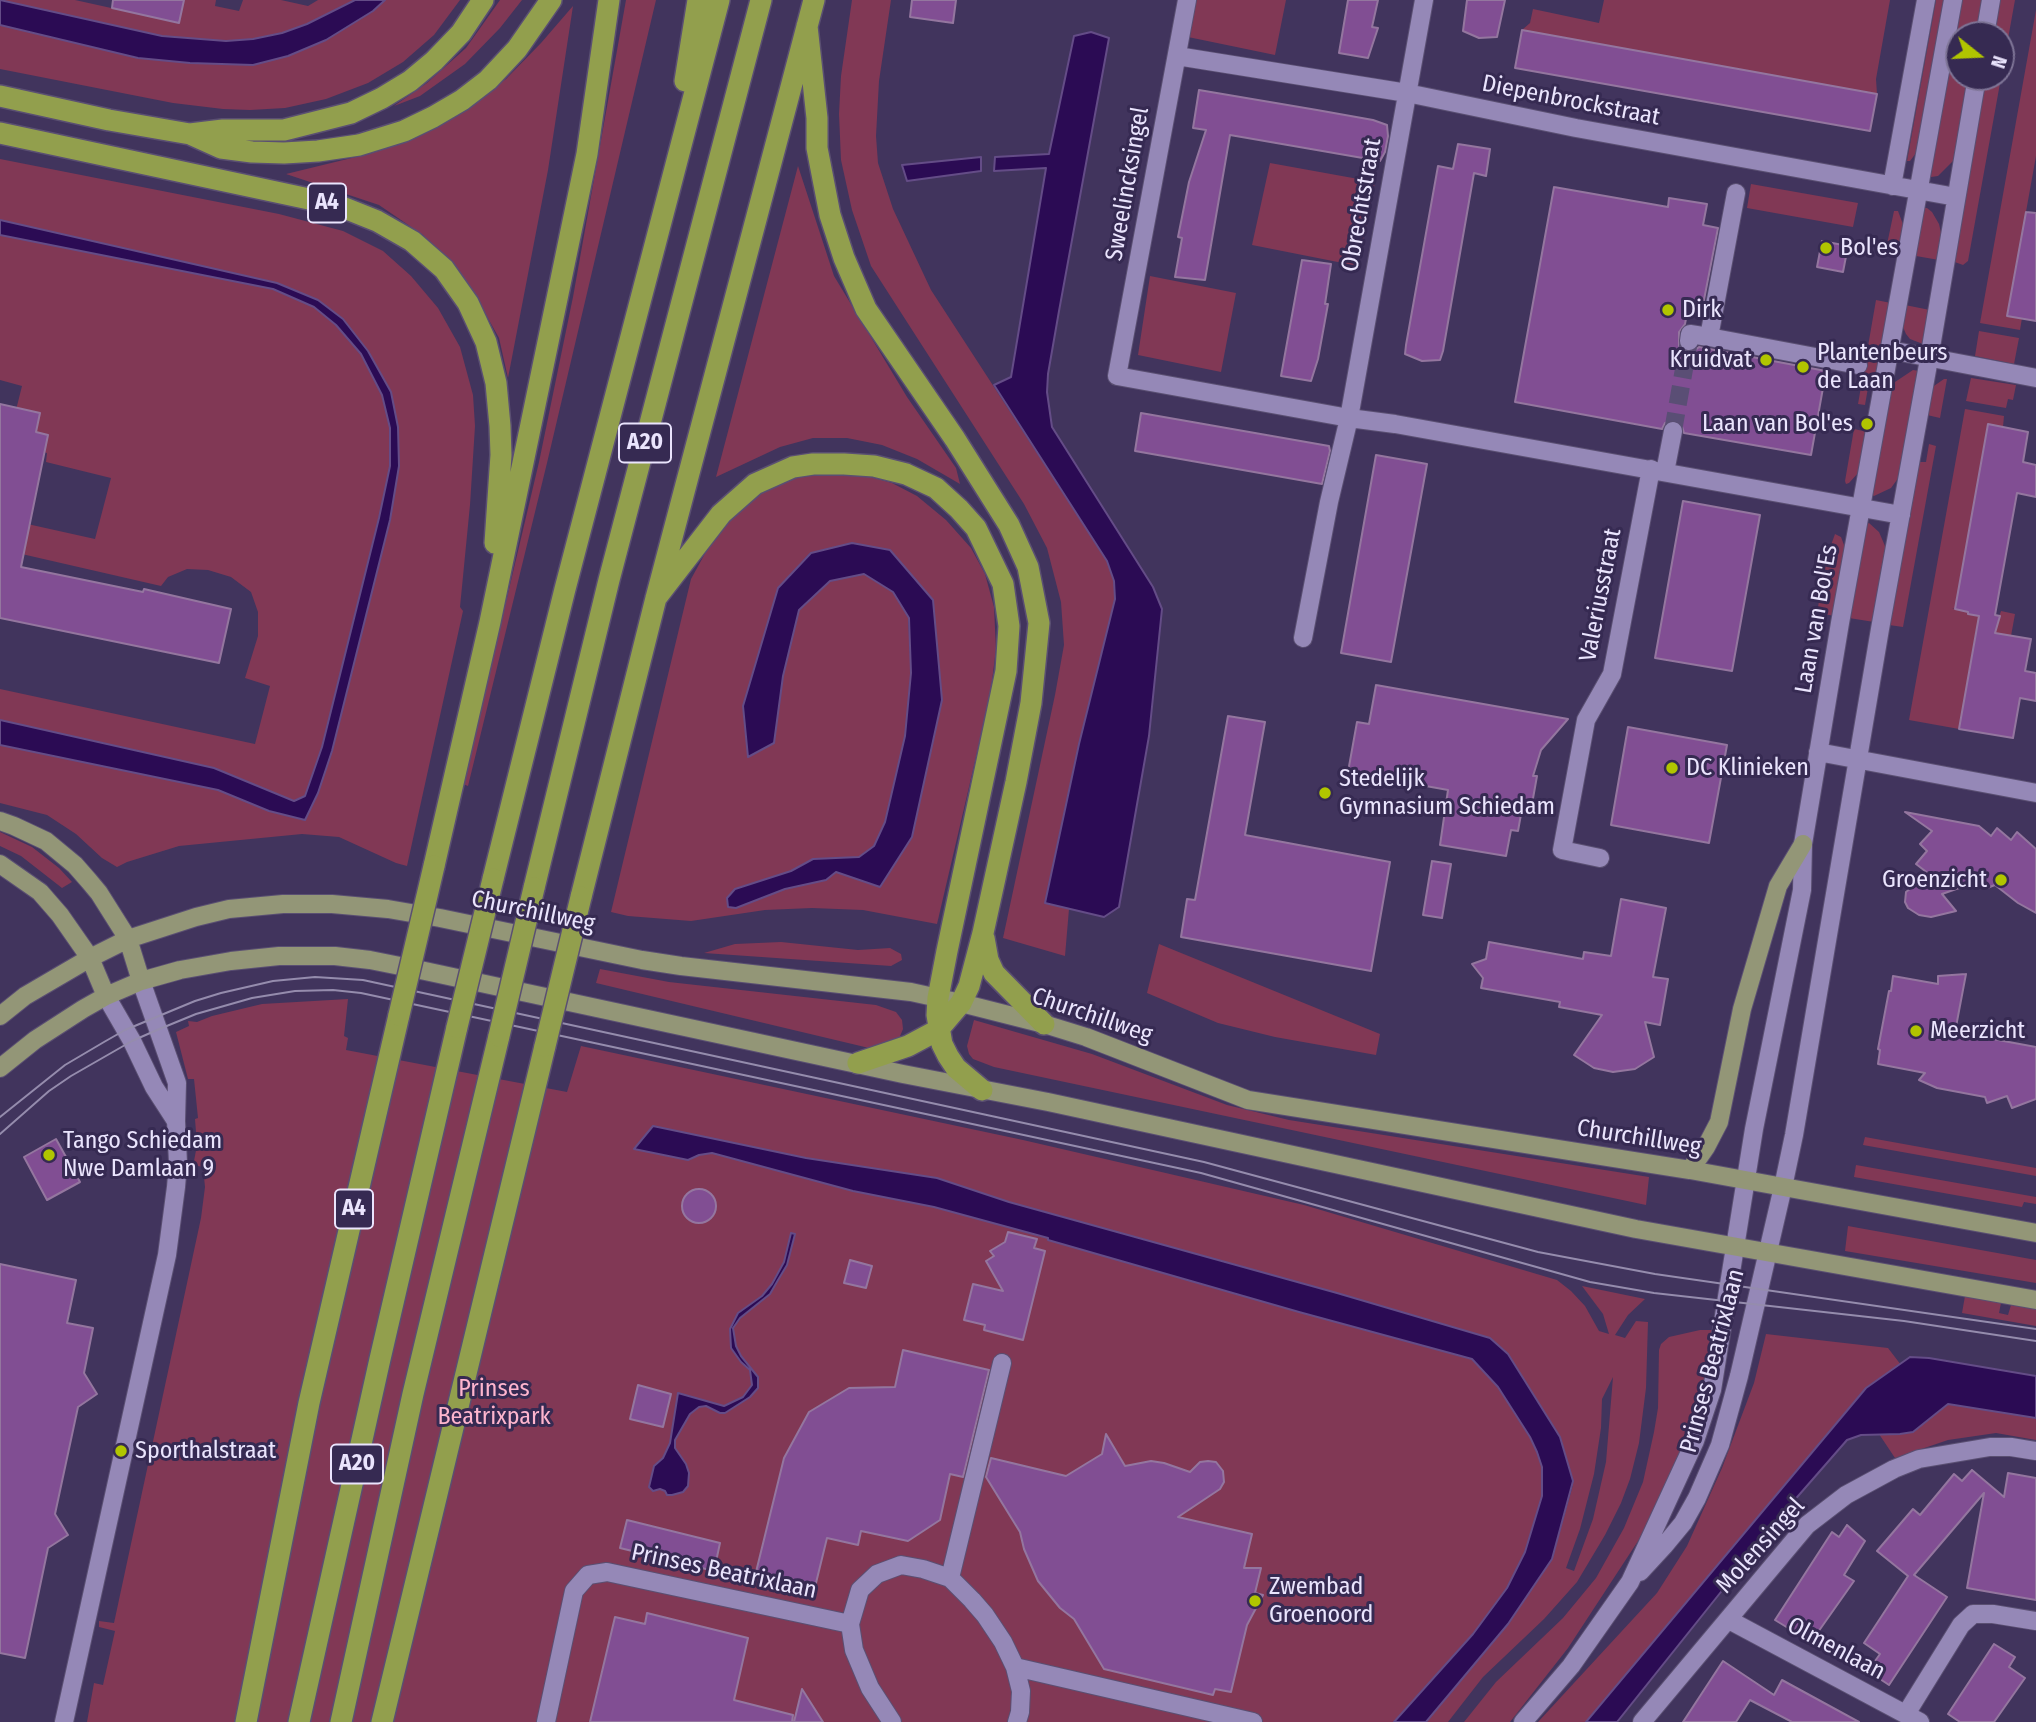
<!DOCTYPE html>
<html>
<head>
<meta charset="utf-8">
<style>
	body { margin:0 }
	#map { position:relative; width:2036px; height:1722px; overflow:hidden; background:#41345d; font-family:"Fira Sans Condensed",sans-serif }
	canvas { display:block }
	.north { position:absolute; left:1945px; top:21px; width:70px; height:70px; box-sizing:border-box; background:#362a52; border:2px solid #7e7496; border-radius:50%; rotate:108deg; font-size:19px; font-weight:700; line-height:28px; text-align:center; color:#eae4fd }
	.north::after { content:''; display:block; margin:auto; width:24px; height:32px; background:#b1c500; clip-path:polygon(50% 0,100% 100%,50% 72%,0 100%) }
</style>
</head>
<body>
<div id="map">
<canvas width="2036" height="1722"></canvas>
<div class="north">N</div>
</div>
<script>
const ctx = document.querySelector('canvas').getContext('2d');
ctx.lineJoin = 'round';
function fillPath(path, color) { ctx.fillStyle = color; ctx.fill(path, 'evenodd'); }
const poly = rows => new Path2D(rows.map(r => 'M' + r).join(''));
function strokePath(path, color, width, dash) { ctx.strokeStyle = color; ctx.lineWidth = width; ctx.lineCap = dash ? 'butt' : 'round'; ctx.setLineDash(dash || []); ctx.stroke(path); }
function write(font, color, halo, rows, align = 'center') {
  ctx.font = font + ' "Fira Sans Condensed",sans-serif'; ctx.lineWidth = 6; ctx.setLineDash([]); ctx.textBaseline = 'middle'; ctx.strokeStyle = halo; ctx.fillStyle = color; for (const [text, x, y, turn = 0] of rows) {
    ctx.save(); ctx.translate(x, y); ctx.rotate((+turn || 0) * Math.PI / 180); ctx.textAlign = isNaN(turn) ? turn : align; if (halo) ctx.strokeText(text, 0, 0); ctx.fillText(text, 0, 0); ctx.restore();
  }
}
fillPath(poly([
	[0,0,75,0,179,23,184,0,216,0,215,6,239,11,243,0,281,0,308,6,318,0,355,0,307,24,282,33,253,39,226,41,162,36],
	[385,0,460,0,434,35,403,62,368,83,326,99,285,108,250,110,223,109,173,103,0,69,0,25,138,58,326,40,373,11],
	[500,0,522,0,500,28,465,64,420,96,394,106,427,83,466,48],
	[626,0,656,0,547,463,468,786,463,784,539,462,573,297],
	[852,0,891,0,879,81,876,136,878,163,893,209,931,290,1107,561,1114,581,1115,599,1079,744,1045,902,1069,909,1065,956,1003,938,1055,695,1064,645,1061,602,1047,548,1024,504,871,266,852,210,841,160,839,114,841,76],
	[1196,0,1286,0,1275,55,1188,37],
	[1604,0,1890,0,1876,79,1877,94,1522,30,1530,23,1533,9,1599,23],
	[1936,0,1946,0,1919,149,1910,161,1907,161],
	[1960,0,1984,0,1978,35,1959,35,1959,77,1970,77,1956,158,1938,176,1931,177,1929,176],
	[1999,0,2015,0,1968,261,1963,265,1952,261,1985,77,2001,77,2001,35,1992,35],
	[573,6,548,170,508,378,499,338,480,304,458,269,423,235,379,205,286,174,372,153,410,139,445,123,506,79,541,43],
	[2036,10,2036,156,2010,301,2022,318,2020,330,1980,323],
	[0,159,279,214,343,231,383,251,411,276,438,308,460,347,473,395,475,426,470,505,460,607,463,611,407,866,396,863,339,837,302,834,179,846,127,862,117,867,102,858,76,834,47,815,0,803,0,745,218,790,305,820,318,793,332,751,390,520,391,392,343,319,277,283,0,220],
	[1270,163,1375,182,1358,266,1252,245],
	[798,166,834,276,907,397,956,468,960,484,917,459,882,445,847,438,813,438,780,447,716,477],
	[1751,184,1858,203,1853,227,1747,208],
	[1924,208,1927,208,1932,212,1939,224,1942,237,1939,260,1916,256],
	[1894,211,1898,211,1904,227,1900,254,1888,252,1886,249],
	[0,235,273,289,314,307,336,325,361,353,382,395,390,428,390,466,379,518,322,747,305,796,294,802,214,768,0,720,0,689,255,744,270,686,245,678,258,636,258,612,251,592,231,577,208,570,187,569,168,577,161,586,0,549,14,521,95,539,111,478,46,462,47,453,8,442,22,386,0,380],
	[1150,276,1236,293,1221,372,1138,355],
	[1876,300,1891,303,1877,383,1869,382,1865,405,1858,404],
	[1905,305,1930,310,1923,344,1910,339,1906,334,1903,327],
	[1979,331,2019,338,2014,364,1975,356],
	[1913,370,1919,371,1899,477,1891,488,1874,496,1871,494,1892,384],
	[1971,378,2016,385,2013,400,2008,399,2006,408,1966,401],
	[1944,379,1947,379,1940,418,1927,415,1931,388],
	[1965,409,2004,416,2003,427,1988,425,1955,608,1952,608,1968,612,1968,614,1971,615,1999,617,2001,611,2015,614,2011,636,1976,630,1959,729,1909,720],
	[1854,429,1868,432,1859,472,1849,483,1846,484,1845,481],
	[1929,444,1936,446,1903,627,1889,625,1917,462,1926,462],
	[812,473,857,473,892,483,917,496,946,520,971,548,985,574,994,607,996,649,990,697,937,924,863,910,812,908,765,910,691,921,628,916,611,912,691,579,713,539,735,512,752,497,785,481],
	[852,543,933,600,880,887,836,872,826,880,785,889,736,908,735,889,791,871,813,859,859,857,874,846,885,822,905,737,911,673,908,617,893,592,864,574,830,581,799,610,783,676,774,743,748,757,743,706,778,588,810,553],
	[1869,523,1879,532,1888,553,1874,622,1849,618,1866,524],
	[1835,534,1841,537,1847,553,1835,616,1817,613,1826,559],
	[0,832,32,847,59,868,72,882,62,888,21,856,0,846],
	[781,942,858,950,890,948,901,954,902,960,891,966,704,953,735,944],
	[1159,944,1380,1034,1376,1055,1275,1037,1218,1023,1147,993],
	[600,969,669,982,876,1005,896,1012,902,1020,903,1029,898,1041,869,1048,596,983],
	[348,999,344,1036,348,1038,346,1050,567,1092,581,1046,1023,1140,1304,1205,1557,1280,1571,1291,1585,1306,1599,1331,1609,1334,1603,1314,1582,1286,1645,1299,1628,1315,1615,1335,1625,1338,1636,1321,1648,1322,1646,1388,1639,1443,1630,1479,1621,1503,1605,1535,1577,1582,1544,1619,1483,1677,1448,1722,87,1722,94,1683,103,1685,115,1631,99,1627,99,1621,114,1623,201,1218,205,1187,203,1167,198,1166,194,1161,197,1145,195,1119,198,1118,194,1079,188,1079,176,1032,189,1026,188,1021,197,1022,212,1016,262,1004],
	[1613,1377,1606,1462,1593,1519,1574,1571,1566,1568,1580,1529,1594,1474,1601,1428,1602,1399],
	[1573,1485,1552,1559,1508,1624,1458,1682,1516,1570,1528,1544],
	[974,1020,1092,1054,1227,1105,1289,1120,1649,1177,1646,1205,994,1067,973,1059,969,1054,967,1046],
	[1865,1137,2036,1168,2036,1176,1863,1145],
	[1856,1165,2036,1197,2036,1204,2024,1202,2022,1207,1854,1177],
	[1848,1226,2036,1260,2036,1283,1845,1251],
	[1965,1296,2001,1303,1999,1313,2008,1315,2011,1305,2036,1309,2036,1326,1962,1313],
	[1700,1330,1717,1330,1703,1400,1669,1486,1640,1538,1568,1648,1510,1722,1464,1722,1496,1682,1563,1618,1596,1578,1624,1528,1643,1482,1654,1432,1658,1408,1659,1350,1661,1344,1669,1337],
	[1766,1334,1888,1348,1901,1365,1866,1388,1586,1722,1538,1722,1657,1593,1687,1546,1722,1468,1754,1383],
	[1948,1404,2036,1418,2036,1440,1996,1433,1948,1440,1895,1458,1879,1434,1900,1434,1913,1432]
]), '#813855');
const water = poly([
	[0,0,162,36,226,41,253,39,282,33,307,24,355,0,385,0,373,11,326,40,288,56,253,65,190,63,138,58,0,25,0,0],
	[1091,32,1109,38,1059,311,1048,374,1047,392,1052,427,1153,587,1162,609,1149,736,1119,907,1104,917,1045,903,1079,744,1115,599,1114,581,1107,561,994,385,1011,377,1046,168,994,171,995,157,1049,154,1074,36,1091,32],
	[981,157,981,171,907,181,902,165,981,157],
	[0,220,277,283,318,300,343,319,368,351,391,392,398,427,399,466,390,520,332,751,318,793,305,820,269,811,218,790,0,745,0,720,214,768,294,801,305,796,322,747,379,518,390,466,390,428,382,395,361,354,336,325,314,307,273,289,0,235,0,220],
	[852,543,890,550,933,600,942,700,912,837,880,887,836,872,826,880,785,889,736,908,728,907,727,898,735,889,791,871,813,859,859,857,874,846,885,822,905,736,911,673,909,618,893,592,864,574,830,581,799,610,783,676,774,743,748,757,743,706,778,588,811,553,852,543],
	[653,1126,806,1158,937,1178,1009,1202,1337,1293,1490,1338,1508,1354,1560,1437,1573,1481,1552,1559,1508,1624,1426,1722,1394,1722,1473,1634,1507,1588,1525,1552,1542,1496,1542,1467,1537,1452,1530,1437,1498,1387,1472,1359,1299,1312,1048,1240,1048,1238,934,1207,853,1191,712,1153,699,1155,688,1160,634,1149,653,1126],
	[791,1233,795,1234,787,1265,778,1280,770,1294,740,1318,733,1328,736,1346,741,1356,758,1377,758,1388,750,1397,725,1413,720,1413,706,1406,699,1407,690,1414,675,1440,675,1448,686,1464,689,1473,688,1486,683,1492,672,1495,667,1495,665,1491,660,1489,653,1491,649,1487,654,1466,663,1458,670,1443,678,1393,724,1406,743,1397,752,1385,750,1370,741,1362,731,1348,730,1329,738,1313,762,1296,772,1284,784,1262,791,1233],
	[1910,1357,1929,1358,2036,1376,2036,1418,1948,1404,1913,1432,1900,1434,1861,1435,1847,1440,1792,1503,1617,1722,1586,1722,1866,1388,1910,1357]
]);
fillPath(water, '#2b0b54');
strokePath(water, '#644c87', 2);
const building = poly([
	[113,0,184,0,179,23,112,8,113,0],
	[912,0,956,0,953,23,910,17,912,0],
	[1348,0,1378,0,1372,27,1378,28,1368,58,1339,53,1348,0],
	[1467,0,1505,0,1497,37,1479,38,1463,31,1467,0],
	[1522,30,1877,94,1870,131,1515,68,1522,30],
	[1199,90,1317,110,1373,120,1387,125,1388,136,1385,152,1380,161,1230,135,1205,280,1175,277,1182,238,1178,237,1189,182,1206,130,1193,128,1199,90],
	[1458,144,1490,149,1486,176,1474,173,1443,351,1440,360,1422,361,1405,354,1406,345,1438,166,1453,169,1458,144],
	[1554,187,1668,207,1669,198,1707,204,1703,225,1718,228,1703,305,1689,302,1685,324,1679,332,1679,346,1687,352,1694,351,1699,347,1826,371,1811,455,1684,433,1681,423,1674,420,1665,423,1662,429,1515,402,1554,187],
	[2026,212,2036,213,2036,321,2007,316,2026,212],
	[1822,241,1848,246,1843,272,1817,267,1822,241],
	[1302,260,1331,264,1325,304,1328,304,1318,359,1311,381,1281,376,1302,260],
	[0,404,40,413,36,432,48,435,21,567,143,592,144,589,231,609,219,663,0,618,0,404],
	[1141,413,1329,446,1330,451,1322,484,1135,451,1141,413],
	[1988,424,2028,432,2023,462,2036,465,2036,497,2017,493,1995,615,2000,616,1995,633,2031,639,2025,671,2036,673,2036,701,2020,698,2013,738,1959,729,1979,616,1968,614,1968,612,1955,609,1988,424],
	[1376,455,1427,464,1391,662,1341,653,1376,455],
	[1683,501,1760,515,1732,671,1655,658,1683,501],
	[1376,685,1568,719,1541,750,1533,776,1537,776,1532,804,1523,803,1518,831,1511,830,1506,856,1440,845,1448,790,1348,772,1357,722,1369,724,1376,685],
	[1228,716,1265,722,1245,835,1390,862,1371,971,1181,937,1187,899,1195,900,1228,716],
	[1628,727,1727,745,1709,843,1611,825,1628,727],
	[1905,812,1979,826,1991,836,1997,828,2011,840,2017,832,2036,849,2036,913,2018,903,1995,885,1987,888,1982,880,1942,894,1956,911,1931,917,1919,915,1908,908,1905,902,1906,892,1929,874,1916,864,1927,851,1920,844,1932,831,1905,812],
	[1432,861,1451,864,1442,918,1423,915,1432,861],
	[1621,899,1666,908,1653,977,1668,979,1660,1025,1645,1022,1654,1057,1635,1069,1613,1072,1594,1068,1574,1055,1602,1015,1559,1007,1560,1002,1481,988,1483,978,1472,964,1486,959,1489,942,1583,959,1584,952,1611,956,1621,899],
	[1966,974,1955,1032,2036,1047,2036,1099,2012,1108,2007,1096,1987,1103,1985,1097,1937,1088,1919,1080,1925,1073,1878,1064,1880,1050,1878,1049,1889,991,1891,991,1893,976,1938,984,1938,976,1966,974],
	[56,1139,80,1182,47,1200,24,1157,56,1139],
	'682 1206a17 17 0 1 1 34 0a17 17 0 1 1-34 0Z',
	[1008,1232,1037,1239,1034,1248,1045,1251,1023,1340,984,1330,985,1325,964,1320,973,1284,1003,1291,986,1261,994,1256,990,1251,1005,1242,1008,1232],
	[850,1260,872,1266,866,1288,844,1283,850,1260],
	[0,1264,76,1280,67,1323,93,1328,84,1373,97,1394,78,1407,55,1514,68,1535,48,1548,25,1658,0,1653,0,1264],
	[903,1350,989,1370,963,1477,950,1474,940,1520,908,1541,861,1531,858,1545,827,1538,815,1587,756,1572,784,1458,809,1412,849,1388,895,1387,903,1350],
	[638,1385,671,1394,663,1427,630,1419,638,1385],
	[1106,1434,1125,1466,1151,1461,1164,1463,1190,1472,1200,1462,1208,1461,1216,1462,1223,1471,1224,1482,1220,1489,1178,1517,1252,1534,1244,1568,1261,1568,1255,1593,1263,1595,1247,1625,1231,1692,1215,1689,1213,1695,1104,1669,1074,1619,1060,1608,1038,1581,1024,1549,1020,1532,986,1477,991,1458,1066,1476,1102,1454,1106,1434],
	[1972,1470,2004,1497,2008,1473,2036,1478,2036,1600,1967,1588,1984,1493,1914,1575,1947,1597,1889,1685,1868,1671,1880,1654,1864,1643,1908,1576,1877,1551,1913,1509,1920,1515,1954,1474,1962,1481,1972,1470],
	[627,1520,720,1543,714,1571,620,1548,627,1520],
	[1847,1525,1865,1541,1844,1575,1854,1581,1811,1642,1775,1620,1832,1532,1839,1537,1847,1525],
	[647,1613,748,1638,734,1700,793,1715,792,1722,590,1722,615,1617,645,1624,647,1613],
	[1994,1644,2015,1657,2009,1667,2025,1678,1994,1722,1960,1722,1948,1714,1994,1644],
	[1723,1661,1774,1695,1782,1680,1859,1722,1792,1722,1750,1700,1736,1722,1683,1722,1723,1661],
	[802,1689,823,1722,794,1722,802,1689]
]);
fillPath(building, '#814e93');
strokePath(building, '#94769f', 2);
strokePath(poly([
	[1673,431,1689,341]
]), '#5a4e75', 18, [18, 9]);
const minor = poly([
	[1187,0,1117,376,1349,418,1395,424,1901,515],
	[1985,35,1991,0],
	[1177,56,1407,93,1576,128,1956,197],
	[1892,186,1926,0],
	[1736,193,1709,337,1858,365],
	[1689,341,1690,334,1709,337],
	[1890,350,2036,378],
	[1665,472,1673,431],
	[1303,638,1329,502,1349,418,1424,0],
	[1818,752,2036,793],
	[1600,858,1562,850,1586,720,1612,674,1651,469],
	[106,996,132,1041,154,1087,176,1121],
	[1640,1572,1664,1546,1683,1523,1697,1498,1720,1445,1739,1376,1783,1187,1794,1135,1880,629,1929,359,1977,77],
	[950,1578,1002,1363],
	[1729,1620,1920,1722],
	[1015,1667,1253,1722],
	[1906,1714,1961,1625,1973,1614,1993,1614,2036,1621],
	[64,1722,167,1255,176,1187,178,1163,176,1121,177,1083,141,981],
	[546,1722,574,1591,588,1575,607,1572,850,1624],
	[892,1722,870,1688,854,1650,850,1624,860,1590,877,1574,901,1565,923,1569,950,1578,972,1600,985,1615,1003,1642,1015,1667,1021,1691,1020,1712,1017,1722],
	[1523,1722,1571,1666,1630,1582,1695,1441,1712,1390,1754,1129,1802,890,1803,844,1840,623,1953,0],
	[1642,1722,1807,1525,1846,1495,1894,1469,1919,1459,1990,1447,2011,1447,2036,1451]
]);
const major = poly([
	[0,821,14,826,46,841,75,865,89,881,99,893,128,939,141,981],
	[0,864,40,892,60,915,90,958,106,996],
	[0,1016,25,996,90,958,128,939,196,917,229,909,283,904,332,904,388,909,440,918,642,960,681,966,911,992,961,1003,1044,1024,1086,1037,1248,1100,1690,1170,2036,1233],
	[0,1068,35,1040,83,1009,106,996,141,981,180,970,231,961,279,956,335,956,370,960,425,971,903,1074,1048,1102,1636,1229,2036,1300],
	[1690,1170,1706,1147,1719,1122,1742,1009,1778,886,1803,844]
]);
const highway = poly([
	[807,26,817,118,817,148,830,215,844,258,866,309,955,439,1009,525,1028,567,1039,623,1031,703,1016,782,983,933,969,986,961,1003,938,1030,908,1046,858,1063],
	[685,81,698,0],
	[0,96,109,120,190,134,221,148,252,152,284,153,318,151,359,145,404,131,433,117,462,100,488,80,517,49,551,0],
	[0,133,337,205,377,221,412,241,444,269,468,303,486,342,496,383,500,426,501,455,495,543],
	[190,134,223,130,284,130,351,113,382,98,410,81,434,61,461,33,483,0],
	[656,598,721,514,755,484,793,467,813,464,844,464,874,466,906,474,936,488,959,509,976,528,1003,584,1009,626,1006,671,947,951,938,998,937,1015,942,1044,948,1056,956,1068,982,1090],
	[434,866,490,622,587,154,609,0],
	[493,879,565,589,719,0],
	[534,888,609,580,761,0],
	[581,897,656,598,814,0],
	[984,938,988,960,994,973,1044,1024],
	[246,1722,309,1403,399,1015],
	[299,1722,380,1359,457,1027],
	[341,1722,413,1394,499,1036],
	[382,1722,545,1046]
]);
strokePath(minor, '#5a4f72', 20);
strokePath(major, '#5a4f72', 20);
strokePath(highway, '#5a4f72', 24);
strokePath(minor, '#9588b7', 18);
strokePath(major, '#939677', 18);
strokePath(highway, '#929f4d', 21);
strokePath(poly([
	[0,1117,65,1065,104,1042,125,1030,195,1001,221,993,273,981,315,977,363,980,1204,1162,1538,1252,1655,1274,2036,1329],
	[0,1134,49,1091,71,1076,132,1041,157,1030,196,1014,252,998,295,991,333,990,361,993,1201,1173,1590,1282,1654,1293,1904,1321,2036,1341]
]), '#958cad', 2);
const highwayBridge = poly([
	[399,1015,434,866],
	[457,1027,493,879],
	[499,1036,534,888],
	[545,1046,581,897]
]);
strokePath(highwayBridge, '#5a4f72', 24, []);
strokePath(highwayBridge, '#929f4d', 21);
for (const [x, y, r, color] of [
	[1826,248,7,"#b1c500"],
	[1668,310,7,"#b1c500"],
	[1766,360,7,"#b1c500"],
	[1803,367,7,"#b1c500"],
	[1867,424,7,"#b1c500"],
	[1672,768,7,"#b1c500"],
	[1325,793,7,"#b1c500"],
	[2001,880,7,"#b1c500"],
	[1916,1031,7,"#b1c500"],
	[49,1155,7,"#b1c500"],
	[121,1451,7,"#b1c500"],
	[1255,1601,7,"#b1c500"]
]) { const dot = new Path2D(); dot.arc(x, y, r, 0, 2 * Math.PI); ctx.fillStyle = color; ctx.fill(dot); strokePath(dot, '#362a52', 2.5); }
for (const [x, y, w] of [
	[327,203,38],
	[645,443,52],
	[354,1209,38],
	[357,1464,52]
]) { const box = new Path2D(); box.roundRect(x - w / 2, y - 19.5, w, 39, 5); ctx.fillStyle = '#362a52'; ctx.fill(box); strokePath(box, '#eae4fd', 2); }
write('bold 23px', '#eae4fd', null, [
	["A4",327,203],
	["A20",645,443],
	["A4",354,1209],
	["A20",357,1464]
]);
write('24px', '#eae4fd', '#362a52', [
	["Diepenbrockstraat",1571,101,11],
	["Sweelincksingel",1128,184,-80],
	["Obrechtstraat",1362,205,-80],
	["Valeriusstraat",1601,595,-79],
	["Laan van Bol'Es",1817,619,-80],
	["Churchillweg",533,912,12],
	["Churchillweg",1092,1016,19],
	["Churchillweg",1639,1138,9],
	["Prinses Beatrixlaan",1713,1361,-75],
	["Molensingel",1761,1546,-48],
	["Prinses Beatrixlaan",724,1572,12],
	["Olmenlaan",1836,1649,28]
]);
write('24px', '#eae4fd', '#362a52', [
	["Bol'es",1840,248],
	["Dirk",1682,310],
	["Plantenbeurs",1817,353],
	["de Laan",1817,381],
	["Kruidvat",1752,360,"right"],
	["Laan van Bol'es",1853,424,"right"],
	["DC Klinieken",1686,768],
	["Stedelijk",1339,779],
	["Gymnasium Schiedam",1339,807],
	["Groenzicht",1987,880,"right"],
	["Meerzicht",1930,1031],
	["Tango Schiedam",63,1141],
	["Nwe Damlaan 9",63,1169],
	["Sporthalstraat",135,1451],
	["Zwembad",1269,1587],
	["Groenoord",1269,1615]
], 'left');
write('24px', '#feb5ce', '#362a52', [
	["Prinses",494,1389],
	["Beatrixpark",494,1417]
]);
</script>
</body>
</html>
